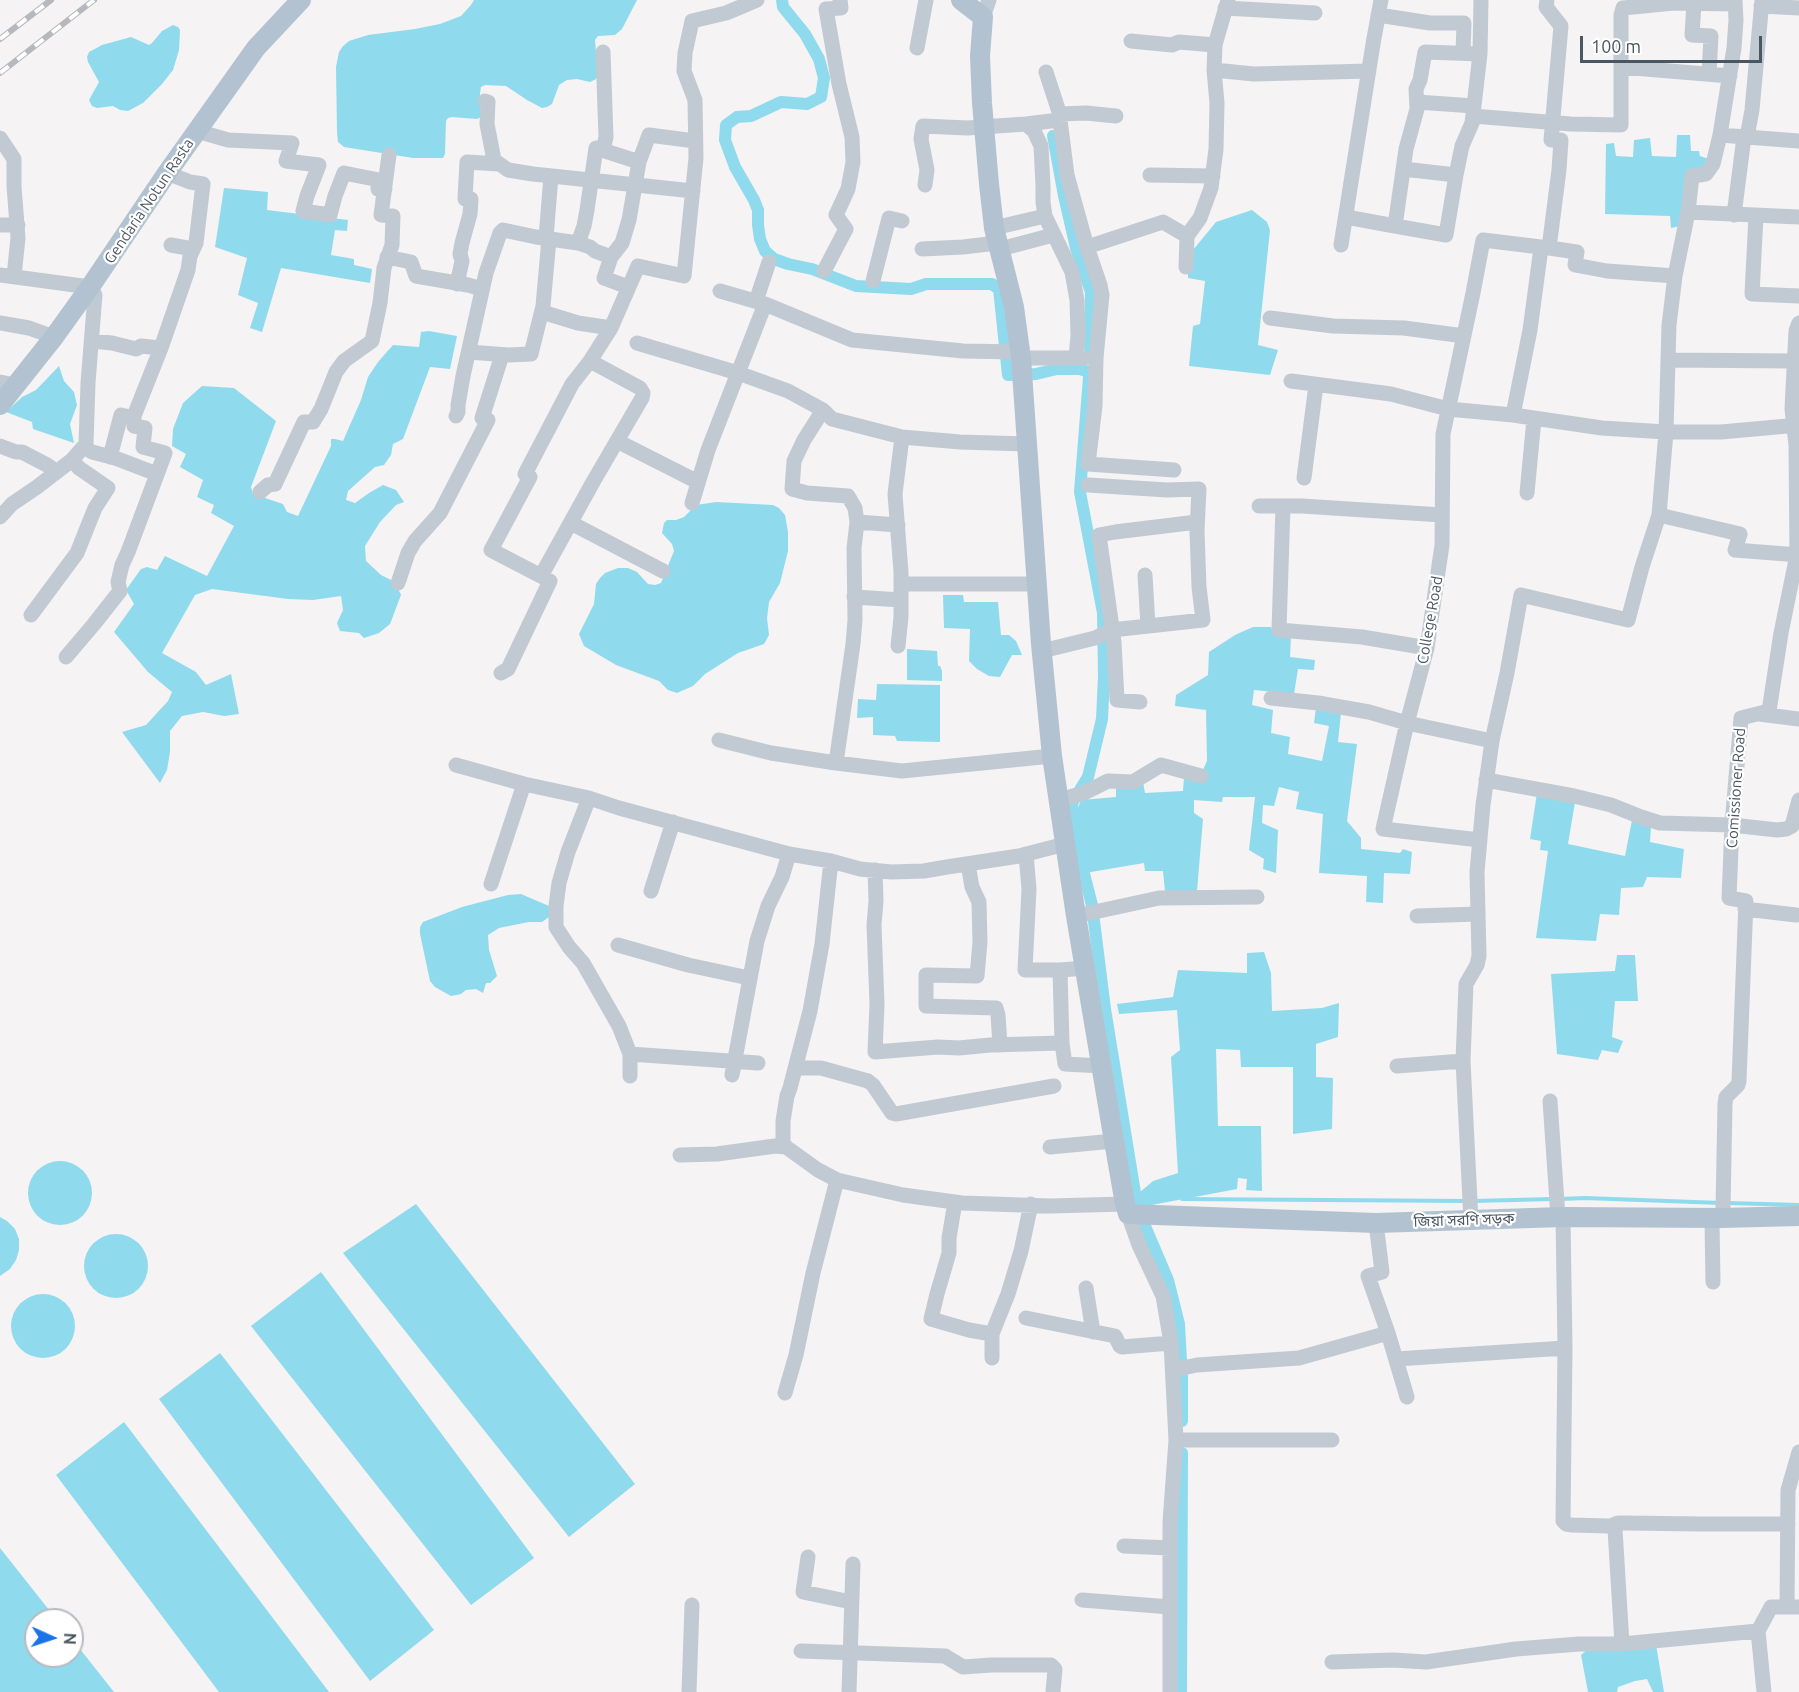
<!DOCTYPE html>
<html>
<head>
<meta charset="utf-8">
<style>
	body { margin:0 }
	#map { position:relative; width:1799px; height:1692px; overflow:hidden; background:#f5f3f3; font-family:Ubuntu,sans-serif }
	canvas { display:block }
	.north { position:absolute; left:24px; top:1608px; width:60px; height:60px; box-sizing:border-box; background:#fff; border:2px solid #b7bbc0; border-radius:50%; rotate:93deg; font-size:16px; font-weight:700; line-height:24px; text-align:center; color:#4a5661 }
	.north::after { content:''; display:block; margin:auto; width:21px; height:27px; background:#1a73e8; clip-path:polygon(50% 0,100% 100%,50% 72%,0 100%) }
	.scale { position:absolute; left:1580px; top:36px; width:182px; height:27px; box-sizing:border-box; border:3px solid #4a5661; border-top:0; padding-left:8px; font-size:18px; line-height:21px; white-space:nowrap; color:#4a5661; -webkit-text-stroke:4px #fff; paint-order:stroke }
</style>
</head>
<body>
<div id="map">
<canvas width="1799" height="1692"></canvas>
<div class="north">N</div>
<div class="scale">100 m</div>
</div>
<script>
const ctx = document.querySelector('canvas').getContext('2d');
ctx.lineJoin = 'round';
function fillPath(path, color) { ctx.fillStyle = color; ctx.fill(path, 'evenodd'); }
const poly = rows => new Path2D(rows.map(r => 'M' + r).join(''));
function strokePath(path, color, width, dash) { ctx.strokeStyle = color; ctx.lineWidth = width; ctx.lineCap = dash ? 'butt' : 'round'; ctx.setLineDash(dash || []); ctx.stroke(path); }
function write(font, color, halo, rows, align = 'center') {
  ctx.font = font + ' Ubuntu,"Noto Sans Bengali",sans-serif'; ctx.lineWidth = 4.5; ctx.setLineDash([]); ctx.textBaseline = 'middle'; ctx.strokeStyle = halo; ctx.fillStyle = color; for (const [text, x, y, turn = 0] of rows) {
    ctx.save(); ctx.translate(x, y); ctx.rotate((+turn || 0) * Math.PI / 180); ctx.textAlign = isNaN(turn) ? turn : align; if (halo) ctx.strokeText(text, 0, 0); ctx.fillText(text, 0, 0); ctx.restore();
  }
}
fillPath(poly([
	[474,0,637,0,622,29,615,35,598,36,595,40,598,75,596,79,590,82,577,79,567,80,559,85,552,104,547,107,542,108,527,100,506,86,485,85,481,87,480,93,481,117,477,119,452,117,448,118,446,121,445,154,443,158,413,158,344,147,338,142,337,132,336,67,339,52,343,46,349,41,368,35,415,29,440,24,461,16,471,5],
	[173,25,178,27,180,30,179,50,173,70,162,84,143,103,128,111,120,110,113,106,97,108,92,106,89,100,99,82,88,62,87,57,89,52,102,45,131,37,149,45,152,43,162,31],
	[1677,135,1690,135,1691,151,1699,151,1700,156,1709,159,1680,226,1671,228,1670,216,1605,214,1606,144,1614,143,1616,156,1633,157,1634,140,1650,138,1652,156,1676,157],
	[224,188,268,192,267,210,348,220,347,231,335,230,331,255,354,259,354,265,372,269,370,283,281,268,262,332,250,328,258,303,238,295,247,258,215,247],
	[1252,210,1267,222,1270,230,1258,345,1278,350,1270,375,1189,366,1193,326,1200,324,1205,281,1188,278,1188,256,1216,222],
	[429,331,457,336,450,369,430,367,403,439,393,444,391,455,384,465,375,467,348,491,346,500,355,503,369,493,383,485,396,490,404,502,396,505,380,522,365,546,366,561,381,575,395,582,401,595,390,624,379,633,364,638,359,633,340,631,337,623,343,610,341,596,313,600,288,599,212,589,195,595,162,653,196,672,206,685,231,674,239,714,224,716,203,712,182,716,170,731,170,752,167,770,160,783,122,732,146,725,168,701,172,692,148,672,114,632,134,604,126,590,141,569,147,567,157,570,165,556,207,576,234,526,211,513,214,505,197,497,203,480,180,467,186,454,172,446,173,429,183,403,202,386,234,388,276,421,251,487,253,494,283,504,287,512,298,516,331,446,331,439,335,439,343,441,361,400,368,377,378,362,393,345,419,347,421,332],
	[59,366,64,381,74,392,77,405,70,424,74,443,33,429,32,422,6,412,22,397,36,390],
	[716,502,773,505,779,508,785,515,788,532,788,551,780,583,769,602,767,618,769,635,764,644,738,653,705,674,693,686,677,693,668,690,659,681,616,665,584,646,579,634,594,604,596,584,600,578,605,573,618,568,628,568,637,572,648,584,655,585,661,583,674,551,672,544,662,533,664,523,667,520,676,520,684,517,696,505],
	[943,595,963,595,964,602,998,602,1001,635,1009,635,1016,641,1022,655,1012,655,1000,677,989,676,977,669,969,661,970,629,944,628],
	[1253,627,1271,627,1276,637,1291,636,1290,657,1315,660,1314,670,1298,669,1294,694,1254,690,1252,705,1273,710,1271,733,1290,737,1288,754,1322,761,1329,726,1314,723,1316,708,1341,713,1338,742,1357,744,1347,821,1361,838,1361,849,1400,853,1403,849,1412,852,1410,874,1384,873,1383,903,1366,902,1367,876,1319,873,1323,814,1296,809,1299,792,1279,787,1274,806,1263,805,1262,823,1278,830,1276,873,1263,869,1264,859,1249,850,1255,797,1223,797,1222,802,1194,800,1194,813,1203,819,1197,891,1165,891,1163,871,1145,871,1144,863,1085,873,1075,816,1081,800,1116,797,1116,788,1143,782,1145,793,1183,791,1184,778,1202,772,1207,761,1206,710,1175,706,1176,695,1208,675,1209,652,1235,635],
	[907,649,937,651,938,666,940,666,942,671,942,681,907,680],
	[877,684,940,685,940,742,897,741,895,736,873,735,873,717,857,718,858,699,876,700],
	[1537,793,1575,802,1568,844,1625,856,1632,820,1651,827,1650,842,1684,849,1681,878,1647,877,1643,887,1621,888,1619,915,1600,914,1596,941,1536,938,1548,851,1540,850,1541,841,1530,839],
	[521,894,549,906,549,917,542,922,529,922,499,928,488,935,489,950,497,976,490,983,486,983,483,993,476,989,466,990,461,994,451,996,435,987,430,981,420,934,420,927,423,922,462,907,508,895],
	[1264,952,1271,973,1272,1011,1322,1008,1339,1003,1338,1037,1316,1044,1316,1077,1333,1078,1332,1129,1293,1134,1293,1067,1241,1067,1240,1050,1216,1049,1218,1126,1261,1126,1262,1191,1246,1190,1247,1179,1238,1178,1237,1189,1141,1207,1139,1193,1153,1181,1178,1173,1171,1057,1180,1050,1177,1010,1119,1014,1117,1004,1173,997,1178,970,1247,973,1247,953],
	[1617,955,1635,955,1638,1001,1615,1001,1612,1037,1623,1041,1618,1053,1602,1050,1598,1060,1557,1054,1551,974,1615,971],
	'28 1193a32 32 0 1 1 64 0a32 32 0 1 1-64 0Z',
	[416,1204,635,1484,569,1537,343,1253],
	[0,1217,7,1221,15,1229,19,1239,19,1250,16,1260,10,1269,0,1276],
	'84 1266a32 32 0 1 1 64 0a32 32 0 1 1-64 0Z',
	[321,1272,534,1558,471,1605,251,1326],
	'11 1326a32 32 0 1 1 64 0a32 32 0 1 1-64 0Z',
	[220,1353,434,1630,370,1681,159,1399],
	[124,1422,329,1692,219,1692,56,1475],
	[0,1548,57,1620,36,1620,36,1656,72,1656,72,1639,114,1692,0,1692],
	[1656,1645,1664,1692,1653,1692,1647,1679,1635,1681,1618,1687,1617,1692,1588,1692,1581,1655,1587,1650]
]), '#90daee');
strokePath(poly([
	[1182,1199,1466,1201],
	[1560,1199,1585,1198,1721,1203],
	[1473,1201,1553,1199],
	[1728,1203,1799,1205]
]), '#90daee', 4);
strokePath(poly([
	[782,0,783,7,805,34,819,59,824,78,821,97,807,104,781,102,751,116,737,117,726,125,725,140,735,167,754,200,758,210,758,225,760,239,765,251,774,259,788,264,812,269,856,286,911,289,926,284,992,284,999,289,1008,375,1036,374,1057,369,1080,369,1089,372],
	[1053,136,1064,196,1076,248,1091,292,1090,348],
	[1089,377,1080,492,1103,613,1104,676,1102,719,1088,777,1072,803,1076,842,1092,905,1105,1009,1136,1199,1145,1226,1168,1280,1179,1324,1182,1379,1182,1421],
	[1181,1692,1182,1453]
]), '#90daee', 12);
strokePath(poly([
	[1735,0,1736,20,1734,48,1720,135,1799,141],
	[1694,3,1692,35,1711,36,1709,74],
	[1761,6,1799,8],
	[1225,8,1315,13],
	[1378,15,1430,23,1464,23,1463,53],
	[983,17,989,0],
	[1131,41,1172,45,1179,42,1215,45],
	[917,48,926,0],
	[1621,67,1730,76],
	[1214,70,1254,74,1369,71],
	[1046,72,1059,112,1067,175,1087,247,1163,222,1187,236],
	[485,101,488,102,487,124,494,160,508,170,533,174,693,191],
	[1417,102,1474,106],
	[1059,114,1086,113,1116,116],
	[1473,116,1571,124,1621,125,1621,15,1623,8,1674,3,1735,4],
	[1026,124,1034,131,1041,146,1043,186,1043,202,1045,216],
	[197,131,228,140,292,143,286,161,319,165,307,196,303,211,330,215,335,196,344,173,379,180,378,189,385,189],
	[1747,137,1752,110,1762,0],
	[0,138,14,159,14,186,18,238,14,276],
	[603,150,606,137,603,52],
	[1403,169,1456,175,1462,146,1472,123,1480,54],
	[1150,175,1213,176],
	[925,185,927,170,921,139,923,126,967,128,1026,124,1059,120],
	[1688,212,1799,217],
	[1734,215,1744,137],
	[1756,216,1752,294,1799,296],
	[1346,217,1395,226,1406,149,1417,109,1416,89,1420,80,1425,52,1480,54,1481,0],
	[0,225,18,225],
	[1395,226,1446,235,1456,175],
	[994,228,1045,216,1072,272,1077,300,1078,336,1076,357],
	[546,238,551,176],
	[578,243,584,226,587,210,596,148,639,162],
	[171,245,193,249],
	[1341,245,1373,44,1381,0],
	[1008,247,1053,235],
	[1087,247,1100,285,1102,295,1096,358,1095,406,1088,464,1174,470],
	[1549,248,1577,252,1575,265,1607,271,1675,276],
	[922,249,963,247,997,243],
	[387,257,411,262,416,276,468,285,482,289],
	[611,257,622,243,629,220,639,162,649,135,695,141],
	[1186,267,1187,236,1200,218,1211,188,1216,149,1217,103,1214,70,1215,45,1228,0],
	[824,271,846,229,836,215,848,189,853,162,852,137,839,84,826,9,841,8,840,0],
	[0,275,90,287,95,295,88,383,86,444,72,460,37,487,12,504,0,517],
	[873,281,889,218,902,221],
	[457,284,462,261,460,254,462,243,470,214,471,199,465,199,467,162,499,164],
	[720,291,765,304,852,340,963,351,1020,352],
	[756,301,769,262],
	[765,304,738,373,788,391,823,410,804,440,794,461,792,489,807,493,848,496,855,508,857,522,898,525],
	[542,312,578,323,611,328,590,361,572,384,525,474,530,477,491,550,541,576,593,482,642,398,643,393,640,388,590,361],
	[1270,318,1333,326,1404,328,1464,336],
	[0,323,29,328,54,337],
	[611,328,638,266,684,276,696,158,695,100,684,71,685,53,692,21,726,13,757,0],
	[637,343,738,373,708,450,692,503],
	[161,348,188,270,190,256,196,243,203,184,190,182,167,173],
	[469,352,508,355,531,354,543,306,549,239],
	[1021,358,1084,358],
	[1668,360,1793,361],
	[1291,381,1391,394,1448,409,1513,415,1602,428,1666,432,1721,432,1799,425],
	[0,382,15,385],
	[823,410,832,419,902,437,960,442,1027,444],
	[1513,415,1530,330,1541,248],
	[456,416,458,412,458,405,463,376,486,273,500,233,503,230,536,237,578,243,590,247,595,251,611,257,604,278,628,287],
	[617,441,698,482],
	[0,446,16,452,22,452,47,465,57,472],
	[84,447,92,452,115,458,157,474],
	[110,457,121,415,134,418],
	[1304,478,1316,385],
	[260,492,268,485,275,484,304,422,313,422,321,409,336,372,344,361,372,341,380,303,384,268,392,245,393,216,381,215,389,155],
	[1527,493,1534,419],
	[1259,506,1302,506,1442,515],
	[1283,506,1279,630,1362,637,1427,648],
	[1659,515,1666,432,1669,325,1675,276,1688,212,1692,176,1706,174,1713,164,1720,135],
	[571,523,663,571],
	[1145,575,1148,626],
	[398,583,408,553,415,541,440,513,488,420,482,418,502,355],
	[901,584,1038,584],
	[854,597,901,600],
	[31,615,77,553,95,508,108,488,79,468,72,460],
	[898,646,901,617,901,572,895,494,902,437],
	[1042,651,1095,638,1112,630,1203,620,1199,587,1197,531,1199,489,1167,490,1088,485],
	[66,657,94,624,120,591,118,582,122,565,128,552,165,453,143,447,145,428,134,426,134,416,161,348,141,346,136,349,112,343,92,341],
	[501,673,508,669,550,581,541,576],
	[1271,698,1318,703,1369,712,1407,723,1492,741],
	[1140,702,1117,700,1114,642,1099,535,1115,532,1197,522],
	[1759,714,1799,719],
	[719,740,771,753,836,763,853,644,855,620,854,548,857,522],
	[836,763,902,771,1052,756],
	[456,765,524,784,589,798,568,852,559,883,556,906,556,927,569,947,583,963,619,1026,630,1054,630,1076],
	[1486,780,1574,796,1611,805,1641,817,1660,823,1732,825,1777,830,1786,829,1792,826,1799,800],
	[589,798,619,808,789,854,831,861,860,869,891,872,924,871,947,867,1019,856,1065,844],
	[1059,800,1084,793,1108,781,1133,782,1161,765,1201,776],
	[1480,840,1383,829,1407,723,1427,648,1442,545,1443,434,1473,293,1483,240,1549,248,1559,170,1561,140,1551,140,1561,26,1546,7,1547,0],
	[1026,854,1029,889,1025,970,1060,970,1086,968],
	[831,861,822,944,810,1011,790,1088,787,1096,783,1121,783,1143,786,1147,818,1170,837,1180,903,1195,962,1203,1050,1206,1125,1204],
	[968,864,972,887,979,902,980,942,977,976,926,975,926,1006,996,1008,998,1015,1000,1045],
	[875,870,876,901,874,925,877,1004,875,1052,938,1047,959,1048,990,1045,1062,1043,1065,1064,1102,1066],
	[491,884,524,784],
	[651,891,673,822],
	[1745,909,1796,915],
	[1076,916,1159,898,1257,897],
	[1417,916,1478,914],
	[618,945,688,965,749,978],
	[1060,970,1062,1043],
	[630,1054,758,1063],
	[1397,1066,1463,1061],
	[795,1068,821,1068,868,1081,873,1085,892,1113,896,1114,1054,1086],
	[732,1075,757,941,768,906,782,877,789,854],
	[1550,1101,1558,1217],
	[1050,1147,1114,1141],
	[680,1155,717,1154,775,1146,786,1147],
	[955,1202,949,1238,949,1253,937,1294,931,1319,969,1330,992,1334],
	[1128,1214,1139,1245,1163,1296,1171,1343,1176,1440,1170,1522,1170,1692],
	[1563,1217,1565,1348,1563,1521,1566,1524,1572,1525,1608,1526,1611,1526,1615,1529,1622,1644,1758,1631,1764,1692],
	[1471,1221,1463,1061,1466,984,1477,965,1479,956,1477,872,1483,805,1492,741,1507,673,1521,595,1628,620,1642,567,1659,515,1740,534,1735,550,1799,555],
	[1376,1223,1382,1272,1368,1276,1388,1333,1407,1397],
	[1713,1282,1712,1221,1718,1216,1721,1218,1723,1209,1725,1104,1726,1097,1738,1085,1739,1081,1746,901,1729,898,1732,825,1741,718,1769,711,1781,633,1797,555,1796,445,1792,409,1796,331,1799,323],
	[1086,1288,1093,1332],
	[1026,1318,1115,1336,1120,1346,1122,1347,1171,1343],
	[992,1358,992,1334,1008,1294,1021,1251,1031,1204],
	[1396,1359,1565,1348],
	[1173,1370,1197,1365,1299,1358,1388,1333],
	[785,1393,796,1355,813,1273,837,1180],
	[1176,1440,1332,1440],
	[1611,1526,1618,1523,1627,1523,1700,1524,1788,1524],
	[1124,1546,1170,1548],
	[808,1557,803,1592,851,1602],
	[1082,1600,1170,1607],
	[1787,1607,1788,1490,1799,1452],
	[1758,1631,1771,1607,1799,1607],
	[801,1651,945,1656,963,1667,991,1665,1051,1665,1055,1669,1053,1692],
	[1332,1662,1393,1660,1426,1662,1516,1649,1579,1644,1622,1644],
	[689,1692,692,1605],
	[849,1692,853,1564]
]), '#c1cad2', 15);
strokePath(poly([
	[961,0,983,17,980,56,982,103,989,184,994,228,1014,307,1021,358,1041,644,1052,756,1076,916,1114,1141,1125,1204,1128,1214,1376,1223,1563,1217,1721,1218,1799,1216],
	[0,405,54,337,90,287,167,173,256,48,301,0]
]), '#b3c2d1', 20);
const rail = poly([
	[0,39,51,0],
	[0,73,94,0]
]);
strokePath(rail, '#b5b8bd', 6);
strokePath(rail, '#fff', 4, [11]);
write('15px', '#4a5661', '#fff', [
	["Gendaria Notun Rasta",149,201,-56],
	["College Road",1430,620,-80],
	["Comissioner Road",1736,788,-86],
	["জিয়া সরণি সড়ক",1464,1220,-2]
]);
</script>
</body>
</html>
